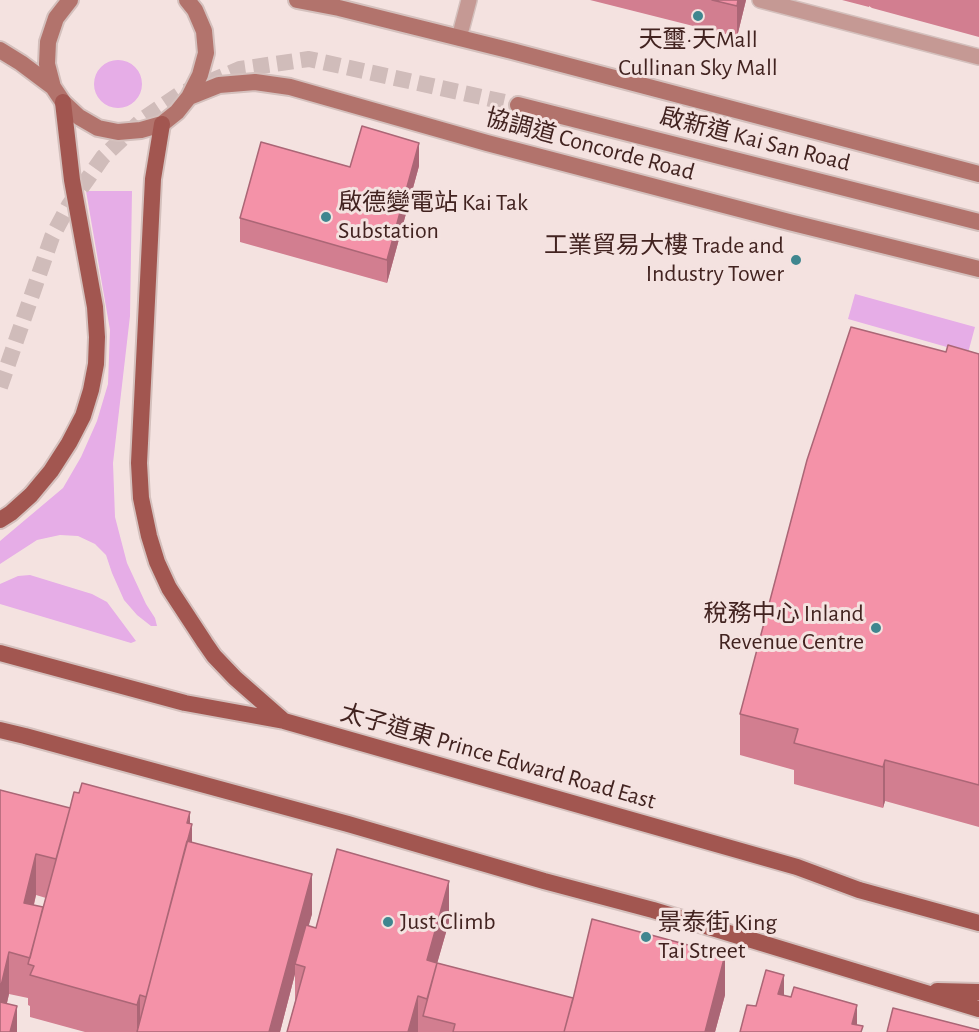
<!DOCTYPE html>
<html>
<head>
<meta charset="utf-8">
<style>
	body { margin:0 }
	canvas { display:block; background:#f4e2e0 }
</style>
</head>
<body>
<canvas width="979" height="1032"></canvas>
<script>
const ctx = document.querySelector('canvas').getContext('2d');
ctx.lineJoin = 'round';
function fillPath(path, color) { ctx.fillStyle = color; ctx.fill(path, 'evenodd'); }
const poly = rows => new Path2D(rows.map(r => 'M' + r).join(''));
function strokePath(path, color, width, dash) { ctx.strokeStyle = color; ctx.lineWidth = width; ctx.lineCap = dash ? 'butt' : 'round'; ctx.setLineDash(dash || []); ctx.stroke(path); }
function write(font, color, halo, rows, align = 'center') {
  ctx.font = font + ' "Alegreya Sans","Noto Sans TC",sans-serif'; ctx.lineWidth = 6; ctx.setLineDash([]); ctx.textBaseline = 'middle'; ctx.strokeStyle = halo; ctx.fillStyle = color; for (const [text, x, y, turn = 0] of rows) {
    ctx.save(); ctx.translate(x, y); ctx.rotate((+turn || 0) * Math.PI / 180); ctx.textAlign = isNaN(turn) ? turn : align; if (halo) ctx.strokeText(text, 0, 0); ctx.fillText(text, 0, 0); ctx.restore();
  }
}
fillPath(poly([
	'94 84a24 24 0 1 1 48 0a24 24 0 1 1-48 0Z',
	[86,191,132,191,130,316,113,463,115,517,127,563,146,604,155,618,157,626,151,626,137,615,124,600,112,573,106,555,95,544,78,536,60,535,37,540,0,564,0,541,63,488,81,457,97,421,108,384,110,330],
	[855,294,975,327,968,353,848,319],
	[30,575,92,594,107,602,136,641,131,643,0,604,0,584,18,576]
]), '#e6ade7');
strokePath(poly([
	[0,387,52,237,69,205,103,157,143,119,180,94,240,69,309,59,518,105]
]), '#d0bcba', 16, [16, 8]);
const service = poly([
	[760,0,979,57],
	[459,38,469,0]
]);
const secondary = poly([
	[70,0,56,18,48,42,47,64,53,87,63,102,79,117,98,128,118,132,141,130,162,124,177,112,189,97,200,75,206,53,204,31,195,10,187,0],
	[297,0,339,8,512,51,979,174],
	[0,50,21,63,53,87],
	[189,97,219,85,255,82,290,87,487,143,789,222,979,269],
	[518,105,979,222]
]);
const primary = poly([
	[162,124,153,179,139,463,141,498,149,536,157,562,169,588,205,643,214,656,235,678,284,721],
	[0,520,11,513,31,495,51,471,69,443,83,416,91,390,96,364,97,337,95,307,72,180,63,102],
	[0,653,185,703,284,721,797,867,859,890,979,923],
	[0,730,25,736,348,824,544,881,653,910,979,1009],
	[937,991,979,992]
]);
strokePath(service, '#d4c0bd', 18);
strokePath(secondary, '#d4c0bd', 20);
strokePath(primary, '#d4c0bd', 20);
strokePath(service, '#c59994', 15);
strokePath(secondary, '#b2736c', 16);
strokePath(primary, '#a25650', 16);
fillPath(poly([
	[590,0,746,0,737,37],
	[842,0,979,0,979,37,872,8,869,6,869,7],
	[419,166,387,283,240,242,240,218,350,167],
	[946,352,979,354,979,827,885,801,883,808,794,784,794,770,740,755,740,714],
	[0,790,70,808,190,824,192,843,312,914,308,926,316,928,449,922,437,963,573,998,725,995,715,1032,287,1032,295,1002,295,974,280,1032,85,1032,30,1017,30,1006,28,1005,28,998,9,994,7,1003,17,1032,0,1032],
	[36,895,46,898,43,907,34,905]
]), '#d27e90');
fillPath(poly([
	[738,0,746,0,737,37,737,6],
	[419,143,419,166,387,283,387,260],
	[885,760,885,801,883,808,883,767],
	[190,812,190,832,192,824,192,866,146,997],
	[36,854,36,895,24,944,24,903],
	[312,874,312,914,298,965,295,964,295,974,280,1032,269,1032],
	[449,881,449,922,437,964,427,960],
	[9,952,9,994,0,1032,0,990],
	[725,955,725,995,715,1032,705,1032],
	[784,975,784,1017,778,994],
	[140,995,140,1032,137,1032,137,1005],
	[418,996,418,1032,408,1032],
	[857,1005,857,1032,852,1024],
	[17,1006,17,1032,10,1032]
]), '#ab6676');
const building = poly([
	[712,0,738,0,737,6,712,0],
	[362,126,419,143,387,260,240,218,261,142,350,167,362,126],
	[851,327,946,352,948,345,979,354,979,785,885,760,883,767,794,743,798,729,740,714,807,460,851,327],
	[82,783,190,812,187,823,192,824,146,997,140,995,137,1005,30,975,34,966,28,964,70,808,74,792,79,793,82,783],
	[0,790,70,808,56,859,36,854,24,903,43,907,30,958,9,952,0,990,0,790],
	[187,841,312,874,269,1032,137,1032,187,841],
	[337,849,449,881,427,960,437,963,427,999,418,996,408,1032,287,1032,305,967,295,964,306,925,316,928,337,849],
	[592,919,725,955,705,1032,564,1032,573,999,592,919],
	[437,963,573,998,564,1032,453,1032,455,1024,423,1016,437,963],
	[766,970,784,975,778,994,791,997,794,987,857,1005,852,1024,863,1026,861,1032,740,1032,747,1005,756,1006,766,970],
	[0,1002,17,1006,10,1032,0,1032,0,1002],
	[893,1008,979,1030,979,1032,887,1032,893,1008]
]);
fillPath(building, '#f492a8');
strokePath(building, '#ab6676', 1.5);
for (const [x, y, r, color] of [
	[698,16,6,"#3f868f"],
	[326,217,6,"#3f868f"],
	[796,260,6,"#3f868f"],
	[876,628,6,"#3f868f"],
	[388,922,6,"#3f868f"],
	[646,937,6,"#3f868f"]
]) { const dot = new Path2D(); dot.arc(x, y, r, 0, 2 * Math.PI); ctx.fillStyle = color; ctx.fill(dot); strokePath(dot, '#f4e2e0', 2); }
write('24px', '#422320', '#f4e2e0', [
	["天璽·天Mall",698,40,"center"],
	["Cullinan Sky Mall",698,68,"center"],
	["啟德變電站 Kai Tak",338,203],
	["Substation",338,231],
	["工業貿易大樓 Trade and",784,246,"right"],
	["Industry Tower",784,274,"right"],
	["稅務中心 Inland",864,614,"right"],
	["Revenue Centre",864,642,"right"],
	["Just Climb",400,922],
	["景泰街 King",658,923],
	["Tai Street",658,951]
], 'left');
write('24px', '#422320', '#f4e2e0', [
	["啟新道 Kai San Road",755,140,14],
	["協調道 Concorde Road",590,145,15],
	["太子道東 Prince Edward Road East",498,757,16]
]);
</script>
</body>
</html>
